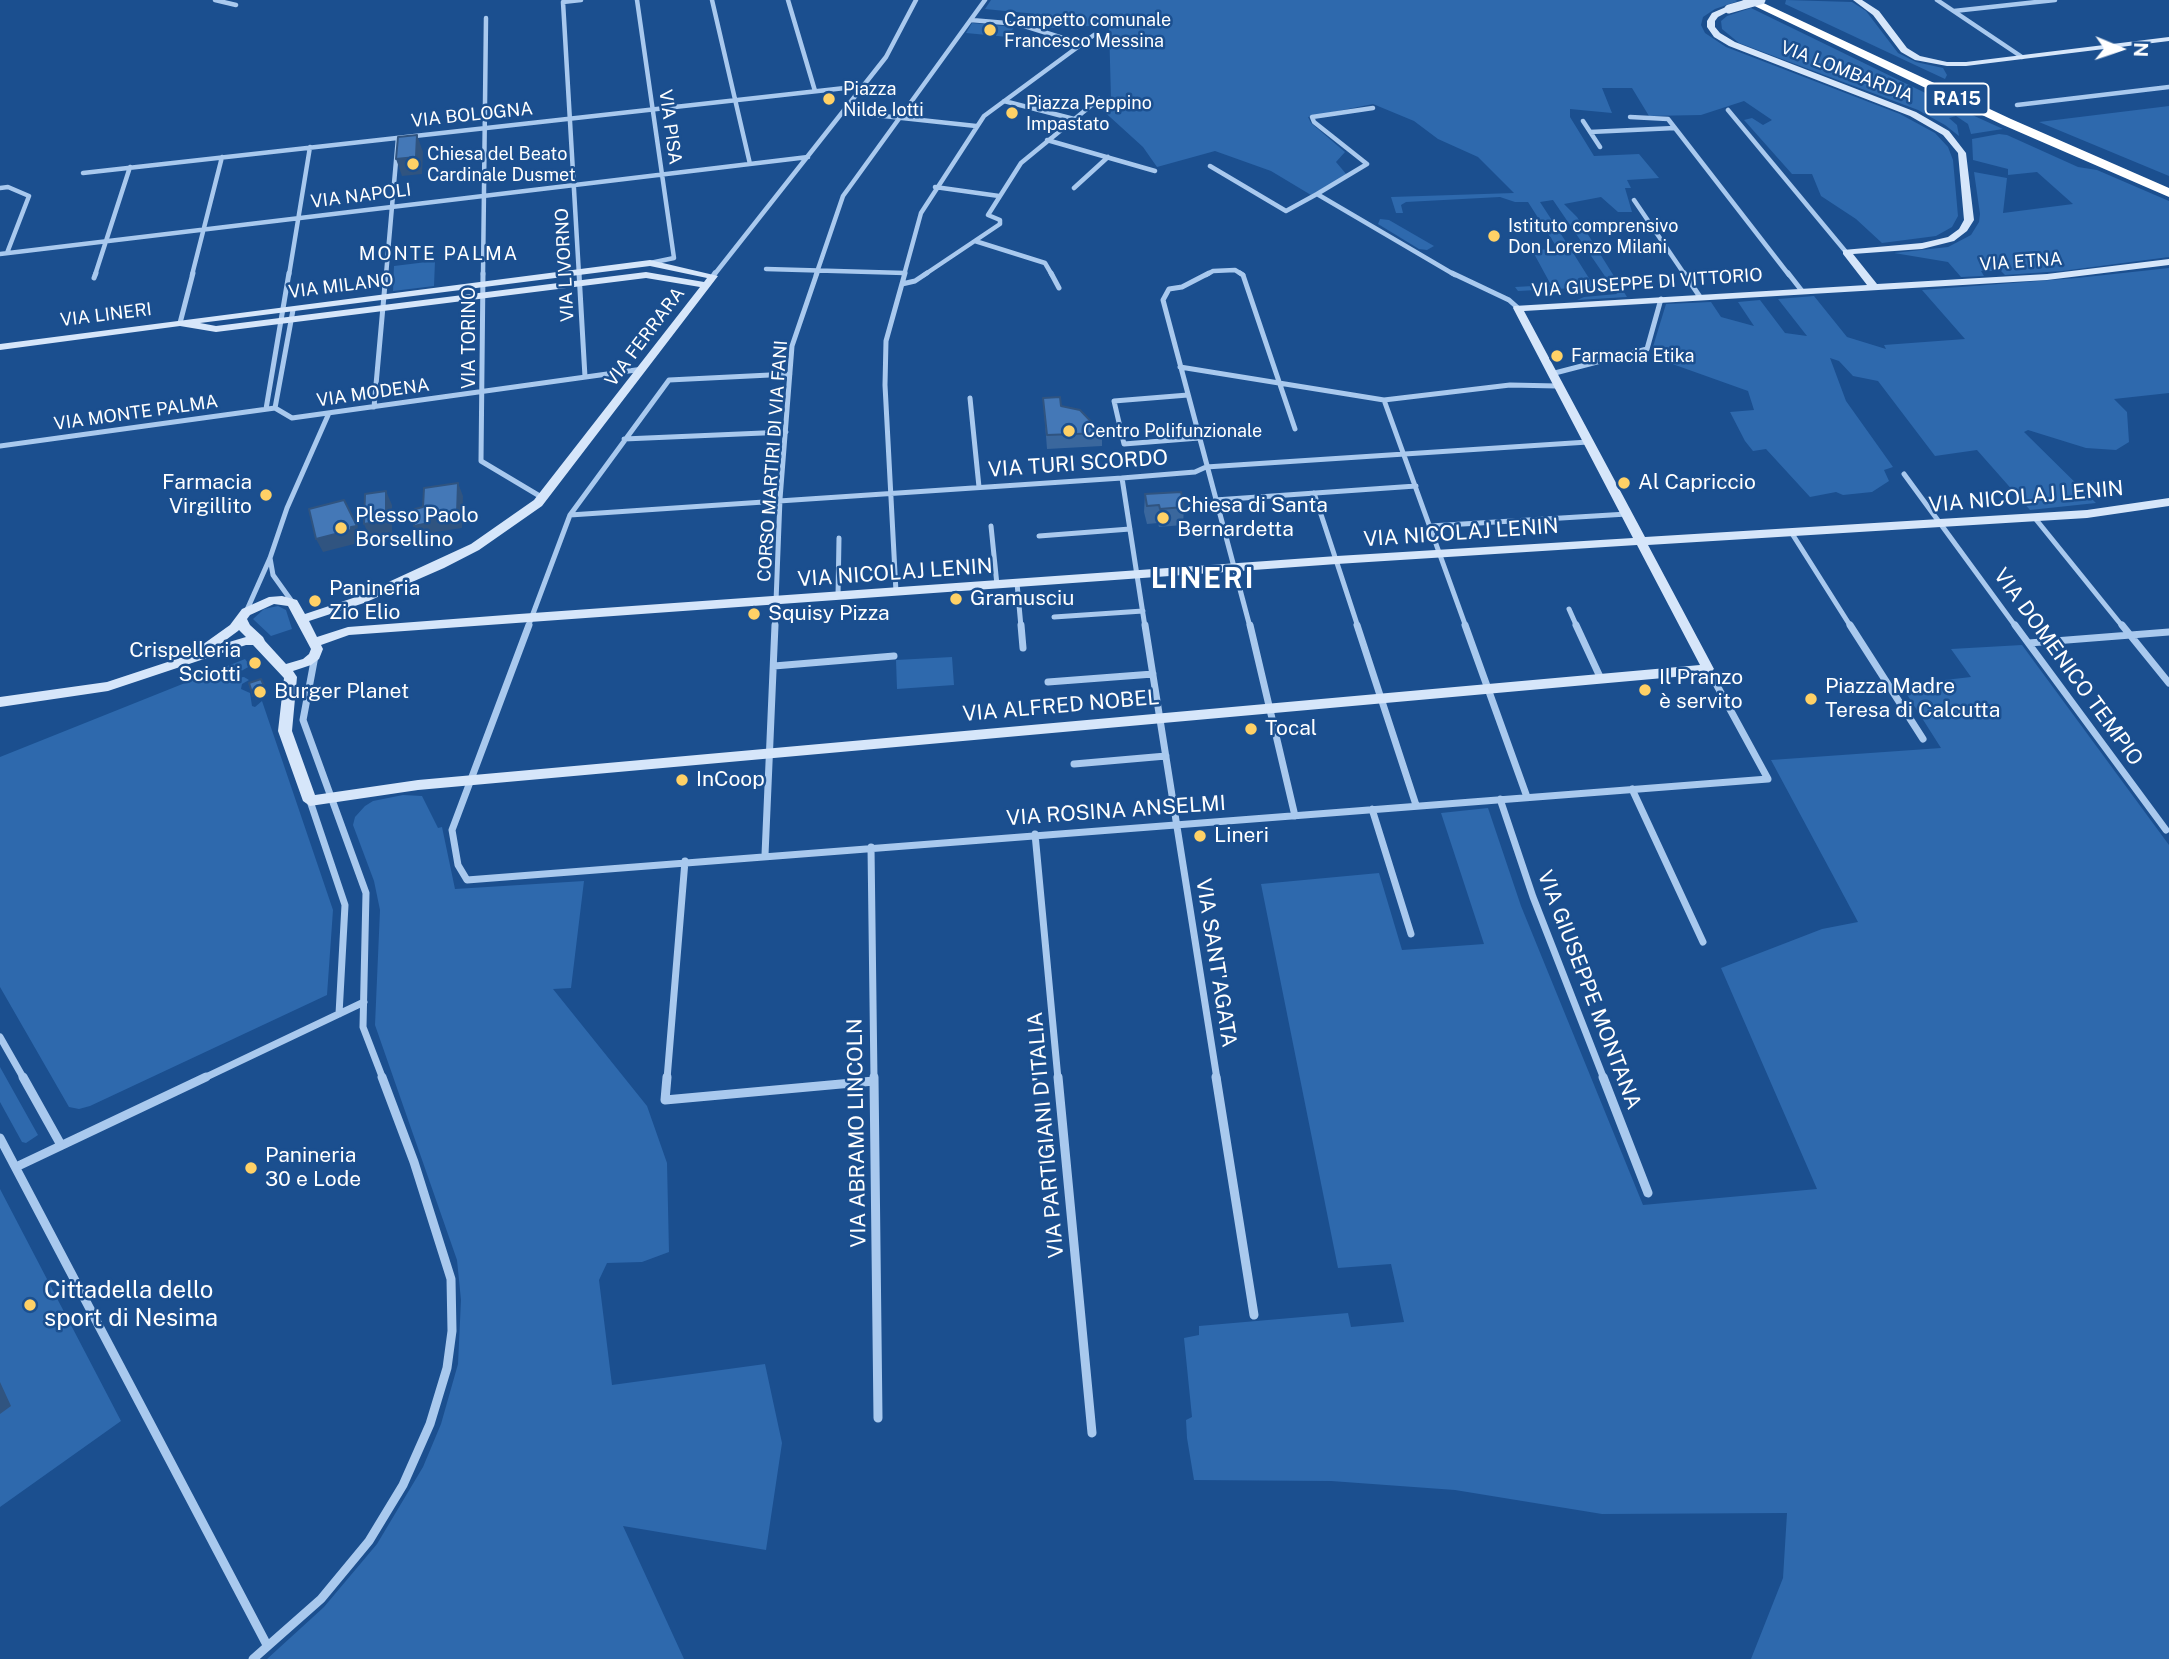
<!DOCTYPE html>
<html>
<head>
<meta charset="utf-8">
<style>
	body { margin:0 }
	#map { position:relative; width:2169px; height:1659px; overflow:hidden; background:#1b4f8f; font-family:"Public Sans",sans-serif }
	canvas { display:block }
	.north { position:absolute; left:2085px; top:14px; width:70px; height:70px; -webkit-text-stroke:5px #1b4f8f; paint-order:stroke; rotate:92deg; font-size:19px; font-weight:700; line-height:28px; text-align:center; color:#fff }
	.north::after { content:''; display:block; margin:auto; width:24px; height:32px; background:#fff; clip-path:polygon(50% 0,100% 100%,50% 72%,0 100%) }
</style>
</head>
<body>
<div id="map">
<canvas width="2169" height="1659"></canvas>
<div class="north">N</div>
</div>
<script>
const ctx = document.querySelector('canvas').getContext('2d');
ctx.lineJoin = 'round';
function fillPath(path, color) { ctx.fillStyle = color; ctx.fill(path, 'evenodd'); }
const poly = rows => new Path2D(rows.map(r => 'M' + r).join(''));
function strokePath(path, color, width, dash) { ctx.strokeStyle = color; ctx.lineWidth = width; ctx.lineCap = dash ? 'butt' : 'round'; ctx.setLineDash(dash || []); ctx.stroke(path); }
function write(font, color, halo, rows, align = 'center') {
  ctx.font = font + ' "Public Sans",sans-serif'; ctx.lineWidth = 5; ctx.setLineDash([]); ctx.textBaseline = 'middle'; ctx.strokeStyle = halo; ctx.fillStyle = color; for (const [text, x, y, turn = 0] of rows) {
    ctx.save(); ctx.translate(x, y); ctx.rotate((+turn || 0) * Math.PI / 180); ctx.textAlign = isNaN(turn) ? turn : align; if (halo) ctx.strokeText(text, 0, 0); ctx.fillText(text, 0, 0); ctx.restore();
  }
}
fillPath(poly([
	[991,0,1735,0,1738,1,1715,9,1703,17,1701,25,1705,33,1726,47,1900,114,1935,133,1948,147,1953,160,1958,216,1952,227,1936,236,1882,243,1856,219,1821,196,1812,174,1792,174,1744,120,1752,118,1763,125,1772,120,1744,101,1701,115,1649,116,1632,88,1602,88,1612,113,1570,109,1570,117,1594,156,1639,154,1659,178,1627,180,1631,188,1625,188,1632,212,1618,212,1601,197,1564,204,1577,217,1627,297,1577,300,1584,297,1617,294,1553,200,1540,202,1568,245,1556,246,1528,202,1515,202,1500,197,1406,202,1401,205,1403,213,1396,213,1391,197,1514,193,1478,157,1438,139,1414,121,1373,104,1308,117,1311,123,1345,152,1336,162,1347,175,1311,195,1271,171,1215,151,1157,167,1143,147,1099,107,1111,99,1109,25,1046,28,1036,14,985,9],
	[1786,0,1852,2,1866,11,1898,53,1916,62,1943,68,1947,75,1945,79,1915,65,1785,4],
	[1751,8,1948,104,2003,129,1971,134,1968,124,1956,116,1949,118,1957,125,1959,136,1945,125,1918,110,1739,43,1722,29,1721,21,1727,16],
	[972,23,1014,27,1008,37,966,33],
	[2169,106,2169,176,2039,122],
	[1999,134,2007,135,2078,167,2097,170,2169,201,2169,257,2062,271,2005,275,2001,271,1981,271,1984,276,1961,277,1948,262,1894,253,1948,247,1971,235,1979,222,1980,214,1974,172,2007,178,2003,213,2073,204,2037,172,2008,175,2008,169,1973,160,1972,139],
	[1380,219,1389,220,1434,246,1427,250,1419,249,1378,224],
	[1570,248,1592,283,1592,287,1518,291,1515,287,1551,285,1532,250],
	[435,261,434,286,393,291,394,266],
	[2169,268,2169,393,2114,399,2127,412,2129,442,2116,450,2086,448,2028,430,2024,432,2096,503,2030,510,1977,450,1935,456,1878,381,1853,376,1839,361,1830,358,1846,401,1893,467,1884,470,1889,481,1872,492,1843,495,1836,492,1810,497,1766,449,1753,451,1745,441,1730,412,1754,410,1748,391,1664,361,1667,354,1652,350,1666,304,1711,302,1721,317,1754,326,1738,302,1760,300,1785,333,1807,336,1778,299,1814,296,1847,337,1886,349,1884,345,1965,339,1922,290,2077,278],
	[278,606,286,610,292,629,271,636,253,619,264,609],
	[2022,645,2169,845,2169,1659,1751,1659,1783,1578,1787,1513,1602,1514,1455,1490,1331,1481,1194,1480,1187,1438,1186,1420,1192,1417,1184,1338,1199,1335,1199,1326,1348,1313,1351,1327,1404,1322,1391,1264,1338,1268,1261,884,1379,873,1402,950,1484,944,1441,813,1488,808,1521,906,1643,1205,1817,1189,1721,968,1822,929,1858,922,1771,760,1941,748,1901,685,1971,677,1951,649],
	[952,657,954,685,897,689,896,660],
	[245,659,250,666,236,674,236,678,244,677,249,680,242,684,241,689,250,693,252,706,255,707,262,701,333,910,327,995,90,1106,79,1109,69,1107,0,987,0,757],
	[403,795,422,796,438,828,442,827,455,889,584,881,571,988,553,989,647,1106,667,1163,669,1252,642,1262,607,1263,599,1280,612,1385,765,1364,782,1443,766,1550,623,1526,684,1659,267,1659,324,1607,377,1544,423,1467,441,1424,458,1364,461,1300,457,1260,375,1025,380,910,374,881,353,825,355,817,365,806,373,801],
	[0,1067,38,1135,26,1143,22,1142,0,1102],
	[0,1189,121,1421,0,1507]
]), '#2e69ad');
strokePath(poly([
	[215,0,236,5],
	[637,0,674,258,650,263],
	[712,0,750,164],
	[788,0,815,91],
	[1937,0,2022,57],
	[1954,11,2055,0],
	[971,20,1018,24,1082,44],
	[1004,101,1074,119],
	[2017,105,2169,87],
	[1373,108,1312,117,1314,122,1367,164,1317,194,1455,275],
	[1728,110,1846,252],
	[865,114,976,126],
	[1630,117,1668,119,1789,275],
	[1583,121,1600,147],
	[1590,132,1675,128],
	[1047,140,1155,171],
	[1210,166,1286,211,1317,194],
	[83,173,863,86],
	[935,187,999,196],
	[0,188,8,187,29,196,7,253],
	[1074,188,1108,157],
	[1634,200,1685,275],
	[975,241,1045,263,1052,275],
	[0,254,808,157],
	[766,269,905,273],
	[95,275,130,167],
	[192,275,222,157],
	[289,275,310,147],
	[386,275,398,138],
	[483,275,486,18],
	[579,275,563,2,581,0],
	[714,275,886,57,916,0],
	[816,275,843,196,985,0],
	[904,275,921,213,984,116,1094,35],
	[924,275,1000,224,1000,220,988,215,1021,163,1099,99],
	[1206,275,1213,271,1235,270,1243,275]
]), '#a9c9ee', 4.5);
strokePath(poly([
	[483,273,481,461,543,498],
	[579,273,585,377],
	[1051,273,1059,288],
	[1209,273,1182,287,1169,289,1163,300,1250,627],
	[1240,273,1243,275,1295,429],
	[1452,273,1509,300,1518,308],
	[1684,273,1700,297],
	[1788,273,1802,291],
	[713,276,715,273],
	[94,278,96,273],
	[902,284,915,281,927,273],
	[180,323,193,273],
	[1180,367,1384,400,1510,385,1557,386],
	[1551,374,1647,349,1661,299],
	[1188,395,1114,401,1124,444,1199,438],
	[970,398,979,487],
	[1384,400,1466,627],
	[374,407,386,273],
	[275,408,292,418,643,369],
	[275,408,293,310],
	[266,409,289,273],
	[624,439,786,432],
	[0,446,275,408],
	[1904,474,2016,627],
	[1122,478,1145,627],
	[1314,493,1358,627],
	[1215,500,1416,486],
	[570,515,1122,478,1195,472,1206,467,1588,442],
	[2034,517,2123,627],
	[991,526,997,585],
	[1430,526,1627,514],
	[1791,532,1851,627],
	[1039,536,1130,529],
	[270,558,273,575,293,603],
	[1017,583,1021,627],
	[896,592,885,385,886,341,905,273],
	[838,596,839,538],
	[1569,609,1577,627],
	[246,612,270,558,287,508,329,413],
	[1054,617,1143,611],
	[528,627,570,515,669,380,790,374],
	[775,627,780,499,792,346,817,273]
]), '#a9c9ee', 5);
strokePath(poly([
	[529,625,452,830,458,865,467,880,1768,779,1708,669],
	[1021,625,1023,648],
	[1145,625,1217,1079],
	[1250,625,1295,816],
	[1357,625,1416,805],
	[1465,625,1527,797],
	[1576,625,1601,679],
	[1850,625,1923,739],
	[2015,625,2166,830],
	[2122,625,2169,683],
	[2029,643,2169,632],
	[315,656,303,720,366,893,363,1027,383,1079],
	[774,666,894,656],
	[1048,682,1153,674],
	[1074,764,1166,756],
	[1632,789,1703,942],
	[1500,799,1533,897,1604,1079],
	[310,801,345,905,339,1014],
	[1372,809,1411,934],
	[1035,834,1058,1079],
	[871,847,874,1079],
	[765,855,775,625],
	[0,1037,24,1079],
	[202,1079,364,1002],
	[667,1079,685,861]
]), '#a9c9ee', 7);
strokePath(poly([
	[23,1077,61,1145],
	[667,1077,665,1100,874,1081],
	[874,1077,878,1418],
	[1058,1077,1092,1433],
	[1216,1077,1254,1315],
	[1603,1077,1648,1193],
	[0,1138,267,1645],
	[16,1167,206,1077],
	[253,1659,321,1599,369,1541,403,1485,430,1424,447,1368,452,1331,451,1279,414,1162,382,1077]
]), '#a9c9ee', 9);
fillPath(poly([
	[1853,0,1862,0,1879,11,1907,48,1920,56,1947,62,1966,62,2169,37,2169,41,1966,66,1947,66,1915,60,1901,52,1873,15,1853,0],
	[1726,7,1733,9,1718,17,1715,21,1715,27,1720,33,1735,42,1916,112,1949,131,1966,153,1974,220,1967,231,1954,241,1922,249,1853,254,1877,284,2047,274,2169,259,2169,265,2047,280,1524,311,1645,537,2087,510,2169,498,2169,506,2087,518,1648,545,1714,669,1708,674,418,790,310,806,303,801,278,731,284,678,253,645,246,645,108,691,0,707,0,697,107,682,201,651,202,645,230,625,242,609,269,597,282,596,297,600,305,614,356,597,471,544,534,500,700,287,646,278,216,332,180,326,0,350,0,344,650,260,718,276,542,506,479,550,444,568,364,603,309,621,317,637,348,627,519,614,1337,556,1633,538,1513,308,1514,306,1867,285,1843,254,1843,250,1922,243,1948,237,1959,229,1964,220,1958,153,1943,135,1910,116,1729,46,1714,37,1707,27,1707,21,1712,13,1726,7],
	[650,266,707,278,704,282,646,272,216,326,200,323,650,266],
	[1637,545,1700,665,418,780,315,795,292,731,297,677,293,671,311,665,319,659,323,649,321,645,349,635,1337,564,1637,545],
	[274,604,288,606,311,649,309,654,303,659,286,664,265,641,263,637,250,625,247,619,250,615,274,604],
	[239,630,246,637,219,645,238,631,239,630]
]), '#d6e6fa');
fillPath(poly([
	[1742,0,1757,0,2011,119,2169,188,2169,197,2003,125,1742,0]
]), '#fff');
strokePath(poly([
	[1729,9,1761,0]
]), '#d6e6fa', 9);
fillPath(poly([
	[1043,398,1061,406,1102,433,1102,446,1047,449],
	[1145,494,1184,507,1183,525,1159,527,1158,523,1147,524,1144,512]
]), '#3a679d');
fillPath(poly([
	[417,135,423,152,422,174,402,176,396,159],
	[458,483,463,496,462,528,435,532,435,537,420,539,414,526,429,519],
	[386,491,392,505,392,534,370,538,364,524],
	[357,526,363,539,357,540,358,543,323,552,316,539],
	[261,679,264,683,268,696,256,700,253,696],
	[0,1382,11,1406,0,1414]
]), '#305480');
const building = poly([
	[417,135,416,157,396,159,398,137,417,135],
	[1060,397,1061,406,1080,410,1102,433,1047,435,1043,398,1060,397],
	[458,483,457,514,429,519,429,523,414,526,415,509,423,507,424,488,458,483],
	[386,491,386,520,364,524,365,494,386,491],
	[1181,492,1184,507,1160,509,1159,505,1147,506,1145,494,1181,492],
	[344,500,357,526,351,527,351,530,316,539,309,509,344,500],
	[261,679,266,691,253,696,249,683,261,679]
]);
fillPath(building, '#4478b7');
strokePath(building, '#305480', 2);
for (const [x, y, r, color] of [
	[990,30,7,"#ffd166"],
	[829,99,7,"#ffd166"],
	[1012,113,7,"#ffd166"],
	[413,164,7,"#ffd166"],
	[1494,236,7,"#ffd166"],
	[1557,356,7,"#ffd166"],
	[1069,431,7,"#ffd166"],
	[1624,483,7,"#ffd166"],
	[266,495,7,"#ffd166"],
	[1163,518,7,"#ffd166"],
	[341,528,7,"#ffd166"],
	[956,599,7,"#ffd166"],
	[315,601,7,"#ffd166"],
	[754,614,7,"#ffd166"],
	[255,663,7,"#ffd166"],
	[1645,690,7,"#ffd166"],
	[260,692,7,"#ffd166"],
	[1811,699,7,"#ffd166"],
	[1251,729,7,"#ffd166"],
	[682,780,7,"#ffd166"],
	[1200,836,7,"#ffd166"],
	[251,1168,7,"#ffd166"],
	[30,1305,7,"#ffd166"]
]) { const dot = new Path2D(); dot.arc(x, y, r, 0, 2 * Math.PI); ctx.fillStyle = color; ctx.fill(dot); strokePath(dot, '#1b4f8f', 2.5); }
write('18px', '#fff', '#1b4f8f', [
	["Campetto comunale",1004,20],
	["Francesco Messina",1004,41],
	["Piazza",843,89],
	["Nilde Iotti",843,110],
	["Piazza Peppino",1026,103],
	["Impastato",1026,124],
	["Chiesa del Beato",427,154],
	["Cardinale Dusmet",427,175],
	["Istituto comprensivo",1508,226],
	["Don Lorenzo Milani",1508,247],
	["Farmacia Etika",1571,356],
	["Centro Polifunzionale",1083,431]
], 'left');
write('18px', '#fff', '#1b4f8f', [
	["VIA LOMBARDIA",1847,72,21],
	["VIA BOLOGNA",472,115,-6],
	["VIA PISA",670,127,82],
	["VIA NAPOLI",361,196,-7],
	["VIA ETNA",2021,262,-4],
	["VIA LIVORNO",565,265,-93],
	["VIA GIUSEPPE DI VITTORIO",1647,283,-4],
	["VIA MILANO",341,286,-7],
	["VIA LINERI",106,315,-7],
	["VIA FERRARA",645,337,-53],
	["VIA TORINO",469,338,-90],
	["VIA MODENA",373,393,-8],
	["VIA MONTE PALMA",136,413,-8],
	["CORSO MARTIRI DI VIA FANI",773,461,-86]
]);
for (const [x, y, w] of [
	[1957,99,63]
]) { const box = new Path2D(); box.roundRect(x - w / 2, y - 15.5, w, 31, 5); ctx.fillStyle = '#1b4f8f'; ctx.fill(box); strokePath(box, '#fff', 2); }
write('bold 19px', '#fff', null, [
	["RA15",1957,99]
]);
ctx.letterSpacing = '2px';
write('19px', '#fff', '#1b4f8f', [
	["MONTE PALMA",439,254]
]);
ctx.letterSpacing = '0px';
write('21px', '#fff', '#1b4f8f', [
	["VIA TURI SCORDO",1078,464,-4],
	["VIA NICOLAJ LENIN",2026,497,-5],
	["VIA NICOLAJ LENIN",1461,533,-4],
	["VIA NICOLAJ LENIN",895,573,-4],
	["VIA DOMENICO TEMPIO",2068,667,54],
	["VIA ALFRED NOBEL",1061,706,-5],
	["VIA ROSINA ANSELMI",1116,811,-4],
	["VIA SANT'AGATA",1216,963,81],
	["VIA GIUSEPPE MONTANA",1589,990,69],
	["VIA ABRAMO LINCOLN",857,1133,-91],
	["VIA PARTIGIANI D'ITALIA",1046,1135,-95]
]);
write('21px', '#fff', '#1b4f8f', [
	["Farmacia",252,483,"right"],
	["Virgillito",252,507,"right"],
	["Al Capriccio",1638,483],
	["Chiesa di Santa",1177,506],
	["Bernardetta",1177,530],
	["Plesso Paolo",355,516],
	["Borsellino",355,540],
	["Panineria",329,589],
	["Zio Elio",329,613],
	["Gramusciu",970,599],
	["Squisy Pizza",768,614],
	["Crispelleria",241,651,"right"],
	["Sciotti",241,675,"right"],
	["Il Pranzo",1659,678],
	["è servito",1659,702],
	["Piazza Madre",1825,687],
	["Teresa di Calcutta",1825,711],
	["Burger Planet",274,692],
	["Tocal",1265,729],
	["InCoop",696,780],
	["Lineri",1214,836],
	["Panineria",265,1156],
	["30 e Lode",265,1180]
], 'left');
write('24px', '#fff', '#1b4f8f', [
	["Cittadella dello",44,1291],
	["sport di Nesima",44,1319]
], 'left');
ctx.letterSpacing = '2px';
write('bold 28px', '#fff', '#1b4f8f', [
	["LINERI",1203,579]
]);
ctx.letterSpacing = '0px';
</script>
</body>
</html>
